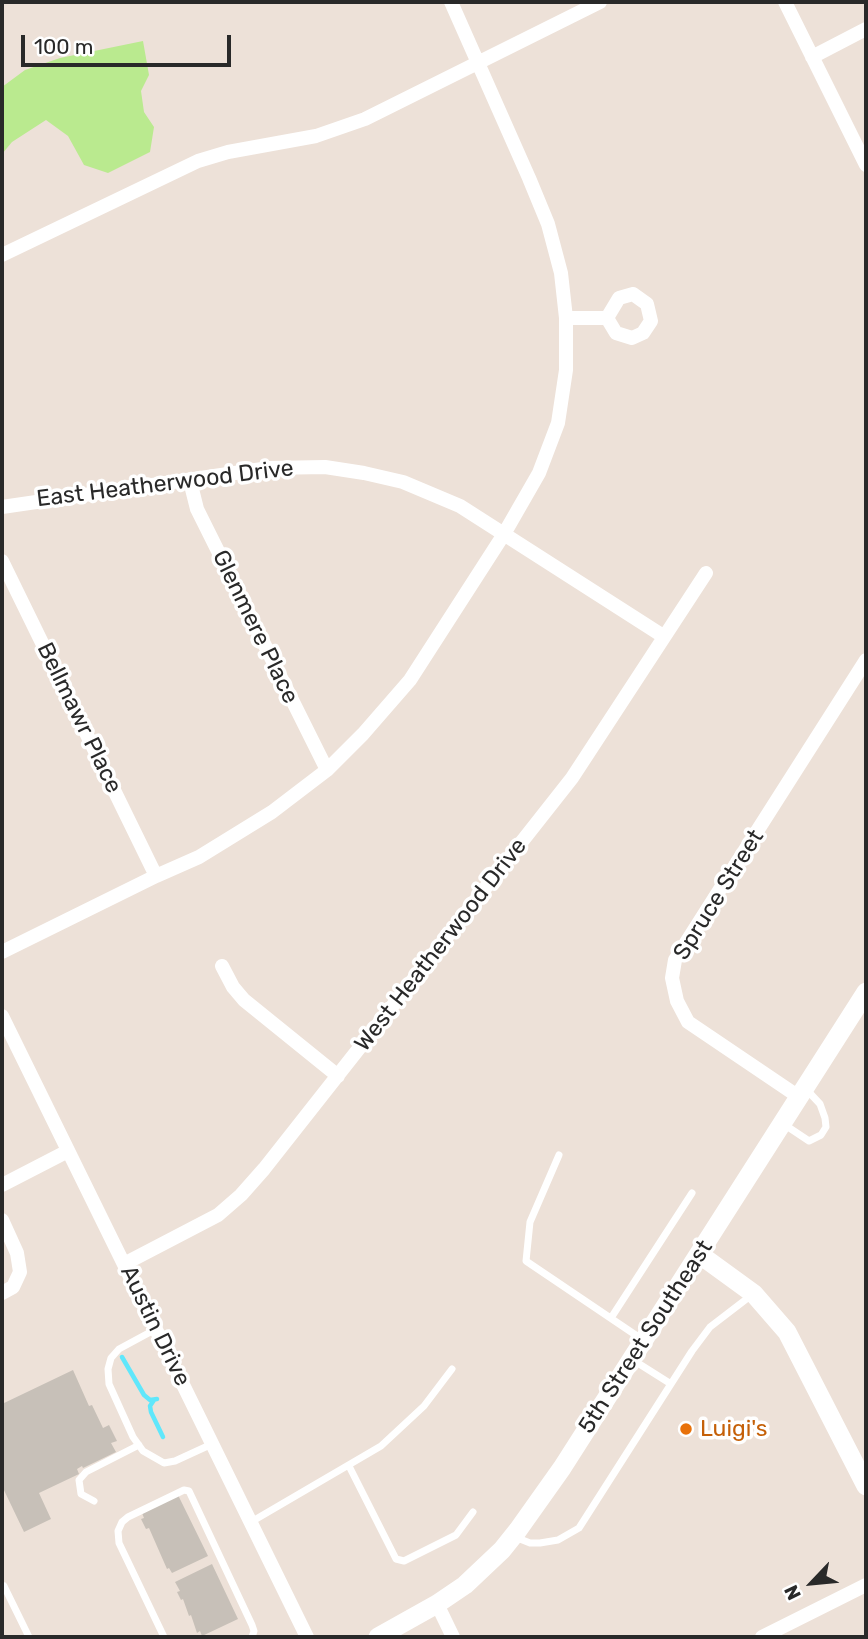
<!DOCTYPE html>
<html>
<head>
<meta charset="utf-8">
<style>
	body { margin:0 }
	#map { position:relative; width:868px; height:1639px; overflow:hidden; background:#ede1d8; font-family:Rubik,sans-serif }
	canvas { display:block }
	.frame { position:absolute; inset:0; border:4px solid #292929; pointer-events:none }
	.north { position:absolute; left:777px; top:1548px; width:70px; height:70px; -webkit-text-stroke:5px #fff; paint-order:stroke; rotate:244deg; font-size:19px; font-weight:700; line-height:28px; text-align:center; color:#292929 }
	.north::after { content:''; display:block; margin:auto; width:24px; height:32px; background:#292929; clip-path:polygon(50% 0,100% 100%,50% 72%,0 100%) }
	.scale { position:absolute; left:21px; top:35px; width:210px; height:32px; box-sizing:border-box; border:4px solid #292929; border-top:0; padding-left:9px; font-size:21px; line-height:24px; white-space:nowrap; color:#292929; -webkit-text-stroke:5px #fff; paint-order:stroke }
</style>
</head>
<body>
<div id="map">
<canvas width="868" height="1639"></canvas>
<div class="frame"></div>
<div class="north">N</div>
<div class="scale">100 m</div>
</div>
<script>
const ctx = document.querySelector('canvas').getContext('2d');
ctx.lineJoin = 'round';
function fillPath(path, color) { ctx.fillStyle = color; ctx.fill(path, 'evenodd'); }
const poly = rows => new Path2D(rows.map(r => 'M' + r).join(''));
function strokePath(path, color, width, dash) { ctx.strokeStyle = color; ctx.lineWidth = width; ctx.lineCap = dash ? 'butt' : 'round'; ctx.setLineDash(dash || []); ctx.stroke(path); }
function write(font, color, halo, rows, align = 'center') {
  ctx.font = font + ' Rubik,sans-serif'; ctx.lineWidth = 7; ctx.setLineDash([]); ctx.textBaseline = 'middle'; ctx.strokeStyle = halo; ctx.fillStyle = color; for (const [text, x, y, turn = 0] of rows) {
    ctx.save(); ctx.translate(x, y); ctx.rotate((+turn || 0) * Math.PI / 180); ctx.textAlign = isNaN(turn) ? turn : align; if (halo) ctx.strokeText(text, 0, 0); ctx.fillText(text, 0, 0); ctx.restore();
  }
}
fillPath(poly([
	[143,41,149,75,141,91,144,112,154,127,150,152,108,173,84,165,68,136,46,120,12,142,2,154,2,87,25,70,60,58]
]), '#baea8f');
strokePath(poly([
	[122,1357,144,1395,150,1400,157,1399],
	[154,1400,150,1406,151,1412,163,1437]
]), '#60e7fb', 4.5);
fillPath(poly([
	[73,1370,89,1406,92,1405,103,1428,109,1425,117,1441,111,1443,116,1452,83,1468,82,1466,77,1469,79,1474,39,1493,51,1519,24,1532,2,1486,2,1404],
	[178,1495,208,1556,172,1573,169,1568,167,1569,149,1528,146,1529,141,1519,144,1518,142,1513],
	[212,1564,238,1619,202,1636,200,1631,197,1633,191,1615,189,1616,183,1599,181,1600,177,1592,180,1591,175,1582]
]), '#c7c0b8');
strokePath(poly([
	[785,1125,809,1141,821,1135,826,1127,825,1118,820,1104,806,1089],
	[559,1155,530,1222,526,1261,643,1340],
	[611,1318,692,1193],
	[156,1329,119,1349,111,1358,108,1369,109,1384,133,1437,143,1451,164,1463,175,1461,212,1444],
	[633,1360,671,1384],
	[349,1466,396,1559,404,1561,456,1535,473,1512],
	[94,1501,81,1494,79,1480,86,1472,139,1445],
	[251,1522,381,1446,424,1406,452,1369],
	[515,1537,530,1543,540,1543,558,1540,579,1528,692,1351,710,1327,753,1294],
	[4,1586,29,1637],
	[164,1637,119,1543,118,1531,122,1522,128,1517,184,1490,189,1491,252,1625,254,1631,252,1637]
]), '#fff', 7);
strokePath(poly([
	[785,2,866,165],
	[812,57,866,29],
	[2,255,198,161,228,152,316,136,365,119,600,2],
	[633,294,647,304,651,321,643,333,632,338,616,333,607,318,619,298,633,294],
	[566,318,607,318],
	[190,481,197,509,327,770],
	[2,507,269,468,325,467,364,473,403,482,460,506,663,636],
	[2,561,156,876],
	[2,952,156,876,199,857,272,812,327,770,363,734,410,680,504,534,539,473,558,423,566,370,566,318,561,273,548,224,529,178,451,2],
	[222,966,233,987,244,1000,338,1076],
	[2,1016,307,1637],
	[799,1097,688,1022,677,1001,672,978,675,960,866,660],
	[2,1185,68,1151],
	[2,1220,17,1253,20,1272,13,1287,2,1293],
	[124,1264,218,1215,241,1195,264,1169,572,778,706,573],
	[437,1604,453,1637],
	[762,1637,866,1585]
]), '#fff', 14);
strokePath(poly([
	[699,1254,754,1294,787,1332,866,1486],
	[378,1637,437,1604,465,1585,502,1550,518,1530,562,1468,866,992]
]), '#fff', 19);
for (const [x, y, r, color] of [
	[686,1429,7,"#e8710a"]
]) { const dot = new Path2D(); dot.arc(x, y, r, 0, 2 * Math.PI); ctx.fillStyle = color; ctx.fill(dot); strokePath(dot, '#fff', 2.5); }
write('23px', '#292929', '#fff', [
	["East Heatherwood Drive",165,484,-7],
	["Glenmere Place",255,627,64],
	["Bellmawr Place",79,718,64],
	["Spruce Street",719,895,-58],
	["West Heatherwood Drive",441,945,-52],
	["Austin Drive",155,1326,64],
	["5th Street Southeast",646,1337,-57]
]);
write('23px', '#c56008', '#fff', [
	["Luigi's",700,1429]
], 'left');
</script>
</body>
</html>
